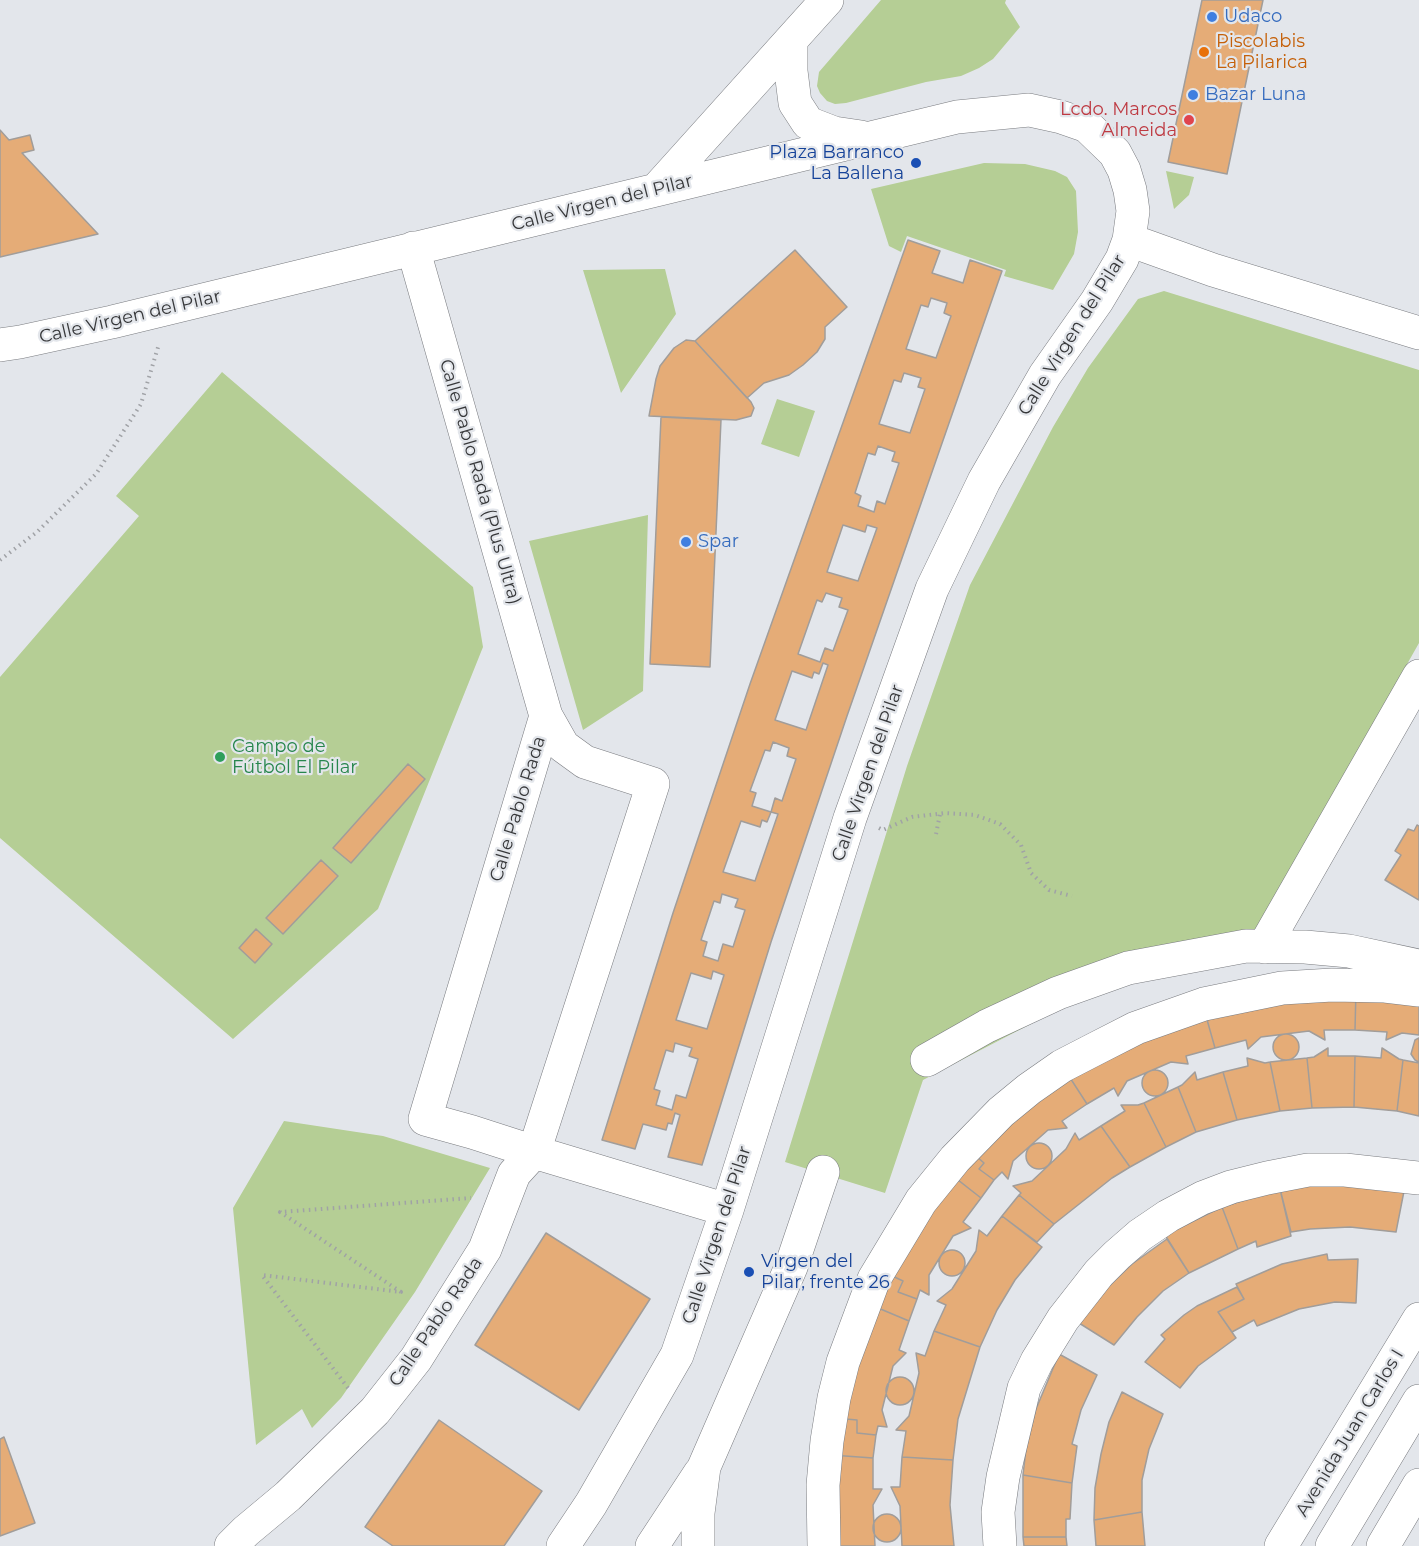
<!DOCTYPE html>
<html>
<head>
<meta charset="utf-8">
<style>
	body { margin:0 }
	canvas { display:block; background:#e3e6eb }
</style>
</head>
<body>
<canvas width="1419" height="1546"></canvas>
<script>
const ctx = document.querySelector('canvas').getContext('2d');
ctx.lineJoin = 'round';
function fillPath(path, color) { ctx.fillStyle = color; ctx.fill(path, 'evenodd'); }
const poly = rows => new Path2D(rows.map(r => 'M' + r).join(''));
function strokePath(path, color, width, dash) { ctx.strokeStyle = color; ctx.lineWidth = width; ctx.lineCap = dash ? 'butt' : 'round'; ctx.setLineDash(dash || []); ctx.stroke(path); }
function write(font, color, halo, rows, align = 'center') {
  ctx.font = font + ' Montserrat,sans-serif'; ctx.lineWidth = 4.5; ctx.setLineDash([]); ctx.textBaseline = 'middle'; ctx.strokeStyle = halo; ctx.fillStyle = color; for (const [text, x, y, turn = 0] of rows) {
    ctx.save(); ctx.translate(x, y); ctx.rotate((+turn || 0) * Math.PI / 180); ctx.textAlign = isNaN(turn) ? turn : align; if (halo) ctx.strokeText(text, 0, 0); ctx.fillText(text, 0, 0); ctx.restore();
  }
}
fillPath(poly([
	[881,0,1006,0,1005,3,1020,27,993,59,979,68,961,76,926,82,846,103,835,104,827,101,820,93,817,86,819,72],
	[984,163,1025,164,1055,171,1067,177,1076,191,1078,232,1074,254,1053,290,1004,276,1006,270,907,236,901,252,889,246,871,189],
	[1166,171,1194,177,1189,195,1174,209],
	[665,269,676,314,621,393,583,270],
	[1164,291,1419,370,1419,643,1280,889,1253,953,1100,988,923,1080,885,1193,785,1162,907,766,970,585,1053,427,1088,368,1138,299],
	[222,372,473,587,483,647,378,909,233,1039,0,838,0,677,139,516,116,496],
	[777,399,815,411,799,457,761,444],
	[648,515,643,691,583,730,529,541],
	[284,1121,383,1136,490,1168,415,1292,341,1398,312,1428,302,1409,256,1445,233,1208]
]), '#b5ce95');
const building = poly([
	[1202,0,1263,0,1227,174,1168,162,1202,0],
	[0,130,9,140,30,135,34,150,22,153,98,234,0,257,0,130],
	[908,240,940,251,932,273,963,283,970,260,1002,271,847,716,771,942,702,1165,668,1157,680,1115,675,1113,672,1124,668,1123,666,1130,643,1124,635,1149,602,1140,673,913,750,684,908,240],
	[931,298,947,303,944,313,951,316,936,358,906,349,921,305,928,307,931,298],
	[904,373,921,378,918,387,925,389,910,433,879,424,894,380,901,382,904,373],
	[878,446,895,452,892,461,899,463,885,504,877,501,874,512,858,506,861,496,855,493,868,453,875,455,878,446],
	[843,525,865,532,867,525,877,528,858,581,827,572,843,525],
	[826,593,842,598,839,607,848,610,833,651,825,648,820,662,798,654,817,600,822,602,826,593],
	[823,663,828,665,806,730,775,720,792,671,812,678,814,672,819,674,823,663],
	[773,742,789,748,787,756,796,759,782,801,775,798,771,812,752,806,756,793,750,791,765,750,770,751,773,742],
	[771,812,778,814,755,881,723,872,741,821,760,827,762,820,767,822,771,812],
	[722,894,738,899,735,907,745,910,733,947,723,944,718,961,703,956,707,942,701,940,714,901,720,903,722,894],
	[713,971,724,975,707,1029,676,1020,691,973,711,979,713,971],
	[675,1043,692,1048,689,1056,698,1059,686,1098,676,1095,672,1110,656,1105,660,1091,654,1089,666,1050,673,1052,675,1043],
	[795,250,847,307,825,327,825,339,817,352,803,365,789,375,764,383,747,398,695,341,795,250],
	[686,340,695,341,751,402,754,408,751,416,736,420,649,416,656,379,660,366,674,348,686,340],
	[661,417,721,420,710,667,650,664,661,417],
	[408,764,425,779,351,863,333,848,408,764],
	[1417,825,1419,826,1419,900,1385,880,1401,855,1395,851,1408,829,1414,831,1417,825],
	[321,860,338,876,283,934,266,918,321,860],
	[256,929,272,944,255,963,239,948,256,929],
	[1356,989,1419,993,1419,1035,1402,1033,1386,1040,1387,1032,1355,1030,1356,989],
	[1356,989,1355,1030,1324,1030,1325,1040,1309,1031,1261,1037,1248,1049,1246,1040,1215,1048,1204,1009,1356,989],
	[1204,1009,1215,1048,1186,1056,1188,1064,1171,1062,1127,1081,1118,1096,1114,1088,1087,1104,1065,1070,1204,1009],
	'1273 1047a13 13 0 1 1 26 0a13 13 0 1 1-26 0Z',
	[1419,1038,1419,1062,1415,1060,1411,1054,1415,1040,1419,1038],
	[1328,1048,1328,1056,1355,1056,1354,1107,1312,1108,1307,1058,1314,1057,1328,1048],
	[1382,1048,1399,1059,1403,1060,1397,1111,1354,1107,1355,1056,1381,1058,1382,1048],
	[1247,1058,1265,1063,1270,1062,1280,1111,1237,1120,1223,1072,1248,1066,1247,1058],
	[1307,1058,1312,1108,1280,1111,1270,1062,1307,1058],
	[1403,1060,1419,1063,1419,1116,1397,1111,1403,1060],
	[1065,1070,1087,1104,1062,1121,1067,1128,1048,1130,1013,1161,1008,1179,1002,1172,994,1180,979,1169,984,1163,968,1149,1065,1070],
	'1142 1083a13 13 0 1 1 26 0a13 13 0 1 1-26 0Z',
	[1195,1072,1197,1080,1223,1072,1237,1120,1196,1132,1178,1087,1182,1085,1195,1072],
	[1178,1087,1196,1132,1166,1147,1144,1103,1178,1087],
	[1144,1103,1166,1147,1130,1167,1101,1126,1125,1111,1121,1105,1138,1105,1144,1103],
	[1101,1126,1130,1167,1112,1178,1054,1224,1019,1195,1021,1193,1013,1186,1032,1181,1066,1149,1075,1133,1079,1140,1101,1126],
	'1026 1156a13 13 0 1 1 26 0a13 13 0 1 1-26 0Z',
	[968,1149,984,1163,979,1169,994,1180,981,1198,948,1172,968,1149],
	[949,1173,981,1198,963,1222,971,1228,953,1236,929,1275,929,1295,920,1290,917,1299,898,1292,903,1281,884,1272,949,1173],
	[1279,1185,1405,1186,1396,1232,1350,1227,1310,1229,1291,1232,1279,1185],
	[1280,1189,1291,1236,1257,1247,1256,1241,1238,1249,1222,1207,1280,1189],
	[1019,1195,1054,1224,1037,1242,1002,1216,1019,1195],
	[1222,1207,1238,1249,1189,1273,1165,1235,1222,1207],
	[1002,1216,1042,1247,1015,1280,997,1310,980,1347,934,1331,946,1305,937,1301,952,1289,976,1251,979,1230,987,1236,1002,1216],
	[546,1233,650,1299,579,1410,475,1345,546,1233],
	[1167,1239,1189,1273,1163,1291,1137,1317,1114,1345,1079,1323,1104,1291,1132,1264,1167,1239],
	'939 1263a13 13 0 1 1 26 0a13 13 0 1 1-26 0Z',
	[1327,1254,1328,1260,1358,1259,1356,1303,1335,1302,1299,1309,1257,1326,1254,1320,1232,1332,1218,1312,1244,1299,1236,1284,1282,1264,1327,1254],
	[884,1272,903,1281,898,1292,917,1299,909,1321,871,1305,884,1272],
	[1237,1287,1244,1299,1218,1312,1236,1338,1198,1366,1180,1388,1145,1362,1165,1339,1161,1335,1184,1315,1197,1306,1237,1287],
	[871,1305,909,1321,899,1350,906,1353,893,1366,882,1410,887,1427,878,1426,876,1435,857,1433,857,1420,835,1418,871,1305],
	[934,1331,980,1347,958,1419,953,1460,902,1457,906,1431,896,1430,909,1416,919,1373,916,1353,925,1356,934,1331],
	[1059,1354,1097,1375,1081,1410,1072,1444,1077,1446,1072,1483,1023,1475,1026,1449,1036,1409,1059,1354],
	'886 1391a14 14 0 1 1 28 0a14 14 0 1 1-28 0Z',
	[1122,1392,1163,1414,1149,1449,1142,1480,1142,1512,1094,1520,1095,1488,1101,1454,1109,1422,1122,1392],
	[835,1418,857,1420,857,1433,876,1435,873,1458,831,1455,835,1418],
	[439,1420,542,1491,504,1546,393,1546,365,1527,439,1420],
	[4,1437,35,1523,0,1536,0,1439,4,1437],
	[831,1455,873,1458,873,1489,882,1489,873,1505,875,1546,831,1546,831,1455],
	[902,1457,953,1460,950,1505,954,1546,902,1546,900,1506,891,1487,900,1487,902,1457],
	[1023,1475,1072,1483,1070,1519,1066,1519,1066,1537,1023,1537,1023,1475],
	[1142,1512,1145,1546,1096,1546,1094,1520,1142,1512],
	'873 1528a14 14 0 1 1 28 0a14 14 0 1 1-28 0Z',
	[1023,1537,1066,1537,1067,1546,1024,1546,1023,1537]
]);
fillPath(building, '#e5ac77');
strokePath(building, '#a19d9a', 1.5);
const minor = poly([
	[791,40,791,71,795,103,808,123,834,133,861,137],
	[656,190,827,0],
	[1129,240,1213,270,1419,333],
	[413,248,546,716],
	[0,345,20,342,112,322,957,117,1029,110,1061,117,1087,126,1115,153,1124,170,1130,190,1133,211,1129,240,1122,259,1097,301,1045,375,984,481,932,589,850,818,727,1210,677,1355,591,1504,563,1546],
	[1264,947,1419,676],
	[927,1060,987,1026,1058,993,1128,968,1246,946,1305,947,1349,951,1419,966],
	[231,1546,246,1531,288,1496,375,1411,416,1359,485,1249,514,1174,534,1152,653,784,585,762,563,746,546,716,425,1119,472,1132,534,1152,727,1210],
	[652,1546,700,1473],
	[698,1546,698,1513,704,1467,791,1267,823,1172],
	[824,1546,823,1485,827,1441,834,1398,843,1362,874,1279,921,1201,955,1159,1001,1112,1029,1089,1062,1066,1091,1051,1136,1028,1204,1004,1282,988,1332,985,1385,986,1419,990],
	[1000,1546,998,1512,1003,1477,1024,1388,1037,1361,1063,1319,1099,1273,1117,1255,1140,1235,1168,1216,1202,1198,1231,1187,1267,1178,1308,1170,1345,1170,1419,1178],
	[1281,1546,1419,1319],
	[1332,1546,1419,1401],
	[1383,1546,1419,1485]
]);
strokePath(minor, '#7a7c80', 34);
strokePath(poly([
	[0,560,37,532,96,474,141,404,159,344],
	[879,828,883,830,912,817,945,813,975,815,1000,824,1021,845,1031,873,1049,890,1072,896],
	[936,834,940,814],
	[348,1388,262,1275,401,1292,280,1212,471,1198]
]), '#a0a2a6', 4, [1.5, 4.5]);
strokePath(minor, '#fff', 33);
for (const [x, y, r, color] of [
	[1212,17,6,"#3f7fe0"],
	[1204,52,6,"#e8710a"],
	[1193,95,6,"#3f7fe0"],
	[1189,120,6,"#e0444e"],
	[916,163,6,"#1a4fb4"],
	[686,542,6,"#3f7fe0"],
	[220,757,6,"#2e9e5b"],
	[749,1272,6,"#1a4fb4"]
]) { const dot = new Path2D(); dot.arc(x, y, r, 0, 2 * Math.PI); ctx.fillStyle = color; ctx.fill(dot); strokePath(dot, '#e3e6eb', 2); }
write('18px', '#366cbe', '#e3e6eb', [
	["Udaco",1224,17],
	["Bazar Luna",1205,95],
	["Spar",698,542]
], 'left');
write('18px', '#c56008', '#e3e6eb', [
	["Piscolabis",1216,42],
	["La Pilarica",1216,63]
], 'left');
write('18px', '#be3a42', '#e3e6eb', [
	["Lcdo. Marcos",1177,110],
	["Almeida",1177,131]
], 'right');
write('18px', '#164399', '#e3e6eb', [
	["Plaza Barranco",904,153],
	["La Ballena",904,174],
	["Virgen del",761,1262,"left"],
	["Pilar, frente 26",761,1283,"left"]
], 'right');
write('18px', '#37383a', '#e3e6eb', [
	["Calle Virgen del Pilar",602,203,-14],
	["Calle Virgen del Pilar",130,317,-13],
	["Calle Virgen del Pilar",1072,335,-58],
	["Calle Pablo Rada (Plus Ultra)",480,482,74],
	["Calle Virgen del Pilar",868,773,-71],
	["Calle Pablo Rada",518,809,-73],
	["Calle Virgen del Pilar",717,1235,-72],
	["Calle Pablo Rada",436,1322,-56],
	["Avenida Juan Carlos I",1350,1433,-59]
]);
write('18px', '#27864d', '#e3e6eb', [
	["Campo de",232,747],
	["Fútbol El Pilar",232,768]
], 'left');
</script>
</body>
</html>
